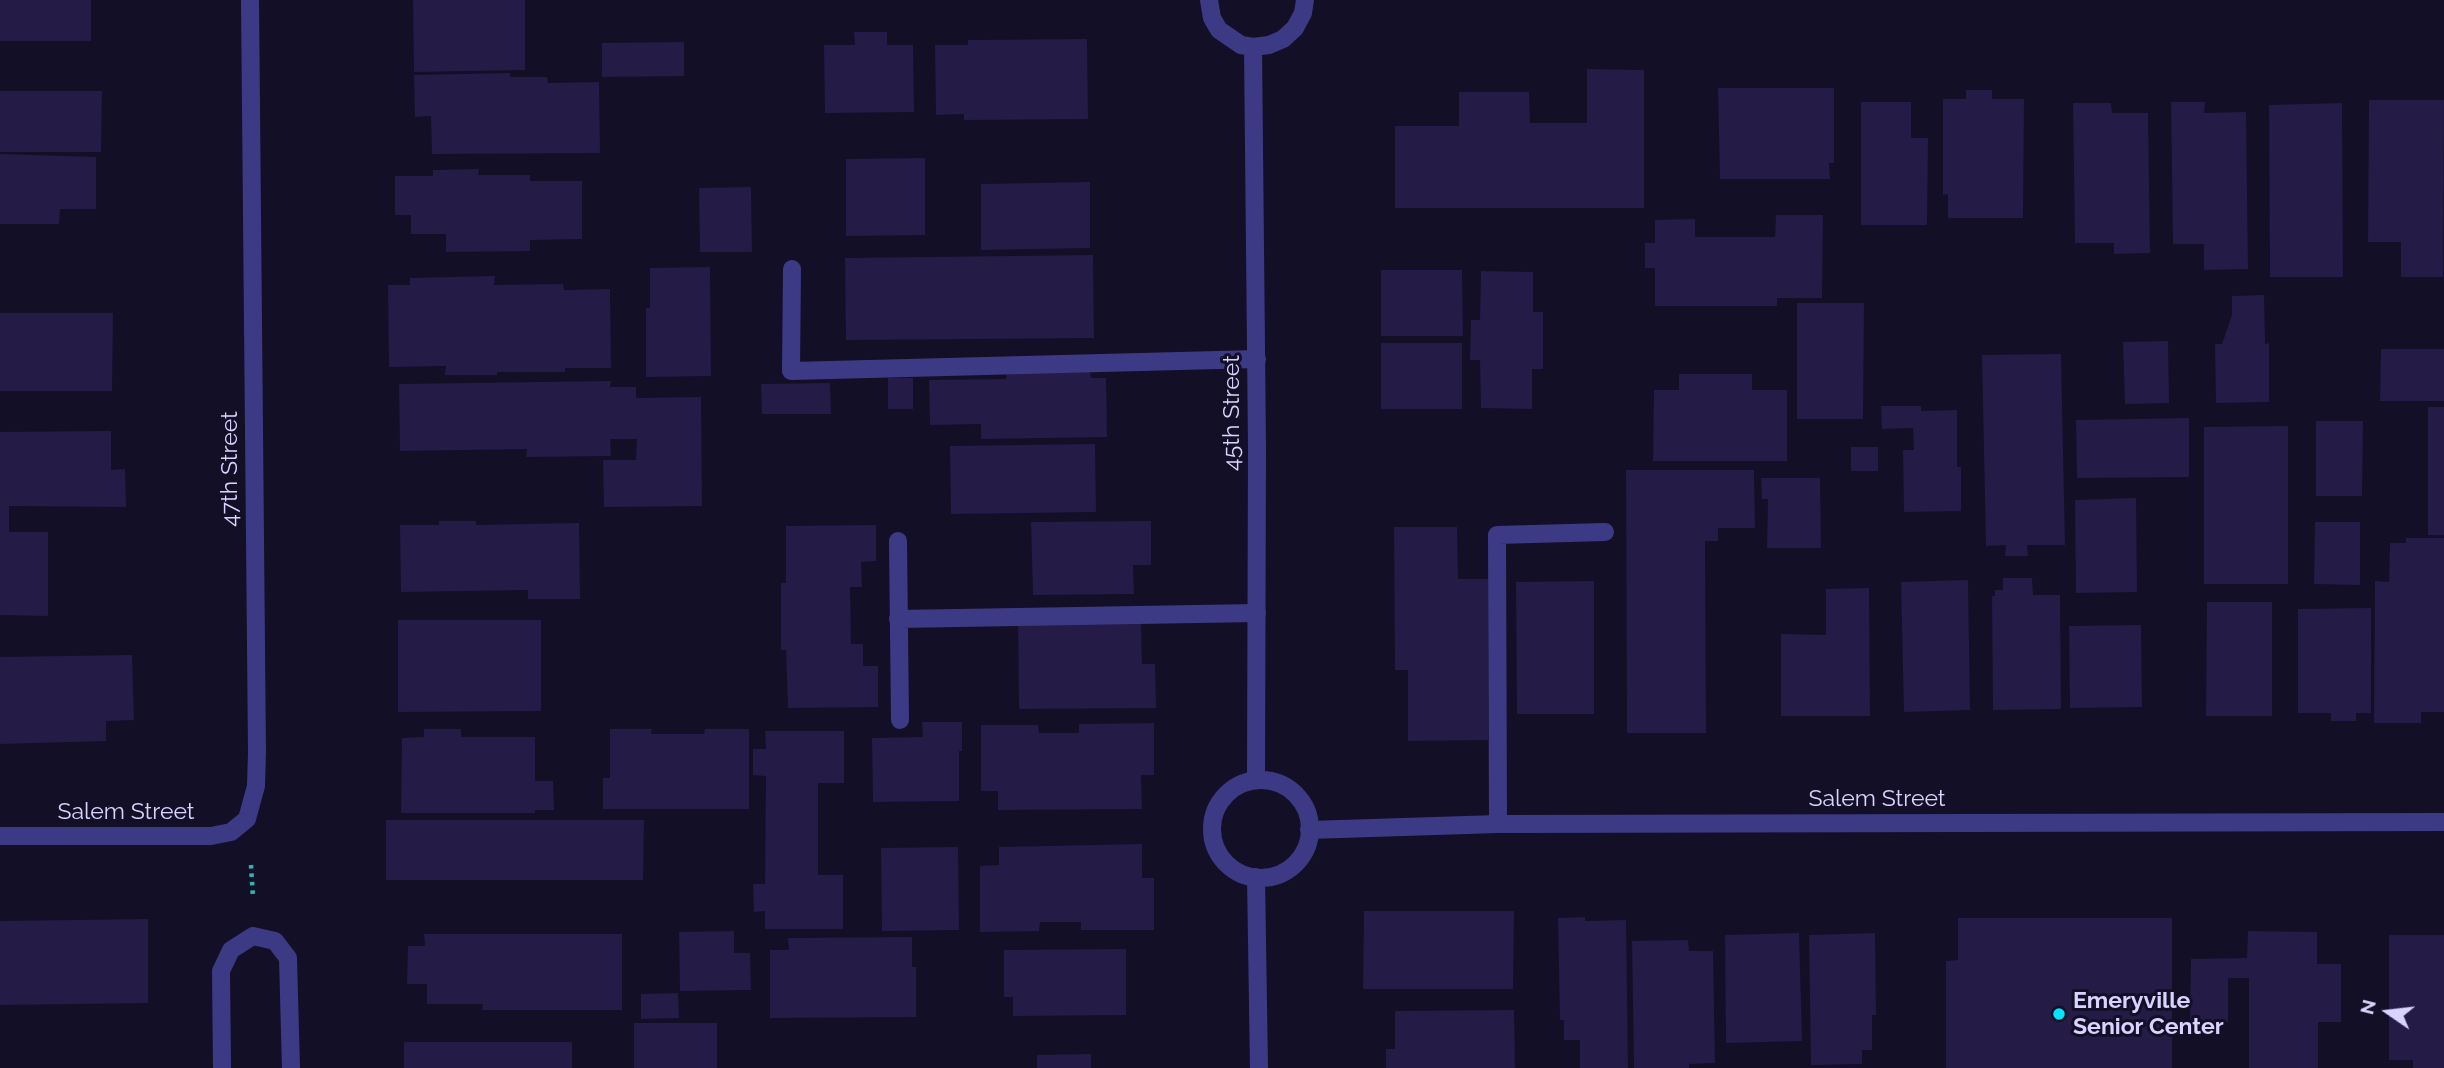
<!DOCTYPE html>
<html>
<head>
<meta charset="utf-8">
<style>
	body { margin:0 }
	#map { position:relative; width:2444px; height:1068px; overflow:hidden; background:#130f26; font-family:Raleway,sans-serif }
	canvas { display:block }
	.north { position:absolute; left:2353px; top:977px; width:70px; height:70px; -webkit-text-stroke:5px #130f26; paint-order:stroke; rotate:284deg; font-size:19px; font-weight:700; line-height:28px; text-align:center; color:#d9d4ff }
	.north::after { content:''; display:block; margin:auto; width:24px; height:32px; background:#d9d4ff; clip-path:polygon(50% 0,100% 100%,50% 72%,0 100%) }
</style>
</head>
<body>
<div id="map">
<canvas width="2444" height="1068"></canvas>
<div class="north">N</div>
</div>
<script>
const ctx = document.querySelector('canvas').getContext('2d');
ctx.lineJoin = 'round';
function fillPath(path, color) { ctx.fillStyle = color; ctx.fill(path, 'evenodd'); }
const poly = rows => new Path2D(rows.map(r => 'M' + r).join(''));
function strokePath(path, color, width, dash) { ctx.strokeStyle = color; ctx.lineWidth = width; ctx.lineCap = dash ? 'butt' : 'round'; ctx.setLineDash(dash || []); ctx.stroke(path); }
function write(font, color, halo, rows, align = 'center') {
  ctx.font = font + ' Raleway,sans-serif'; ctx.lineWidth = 6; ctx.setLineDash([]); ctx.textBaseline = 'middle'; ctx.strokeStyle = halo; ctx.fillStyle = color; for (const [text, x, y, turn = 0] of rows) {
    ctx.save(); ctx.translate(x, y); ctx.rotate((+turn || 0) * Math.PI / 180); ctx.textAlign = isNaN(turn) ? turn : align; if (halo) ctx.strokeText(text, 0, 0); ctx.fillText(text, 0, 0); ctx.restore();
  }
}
fillPath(poly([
	[0,0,91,0,91,41,0,41],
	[413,0,525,0,525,70,414,72],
	[854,32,887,32,887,45,913,45,914,112,825,113,824,45,855,45],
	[1087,39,1088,119,964,120,964,114,936,115,935,45,968,45,968,40],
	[684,42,684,76,602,77,602,43],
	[1587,69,1644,70,1644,208,1395,208,1395,126,1459,126,1459,92,1529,92,1530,123,1587,123],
	[510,73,510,77,547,77,548,83,599,82,600,153,432,154,431,116,415,117,414,75],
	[1718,88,1834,88,1834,163,1829,163,1830,179,1720,179],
	[1966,90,1992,90,1992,99,2024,99,2023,218,1948,218,1948,194,1943,195,1943,99,1966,99],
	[0,91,102,91,101,152,0,152],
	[2369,100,2444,100,2443,277,2401,277,2401,242,2368,242],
	[1861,102,1911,102,1911,138,1928,138,1927,225,1861,225],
	[2171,102,2205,102,2204,113,2246,112,2248,269,2204,270,2204,244,2173,244],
	[2073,103,2111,103,2112,113,2148,113,2150,253,2114,254,2114,243,2075,243],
	[2342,103,2343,277,2270,277,2269,105],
	[0,154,96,157,96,209,60,209,59,224,0,224],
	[925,158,925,235,846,236,846,159],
	[479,169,478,175,530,175,530,181,582,181,582,239,530,240,530,251,446,252,446,234,411,234,411,215,395,215,395,176,433,176,433,170],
	[1090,182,1090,248,981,250,981,184],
	[751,187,752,252,700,252,699,188],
	[1776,215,1823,215,1822,298,1777,298,1777,306,1655,306,1655,268,1645,268,1645,243,1655,243,1655,220,1695,219,1695,237,1775,237],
	[1093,255,1094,338,846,340,845,258],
	[710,267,711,376,646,377,646,308,650,308,650,268],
	[1381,270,1462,270,1463,336,1381,336],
	[1481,271,1533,272,1533,312,1543,312,1543,369,1532,369,1532,409,1481,408,1480,360,1470,360,1471,320,1480,320],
	[495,276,494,285,563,284,564,290,610,289,611,368,565,368,565,372,497,372,497,375,445,375,446,366,389,367,388,285,410,285,410,278],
	[2264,295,2265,344,2269,343,2269,402,2216,403,2215,344,2222,344,2232,315,2232,296],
	[1797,303,1864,303,1863,419,1797,419],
	[0,313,113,313,112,391,0,391],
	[2168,341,2169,403,2125,404,2123,342],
	[1381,343,1462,343,1462,409,1381,409],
	[2381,349,2444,349,2444,401,2380,401],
	[2061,354,2065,545,2027,545,2028,556,2005,556,2006,545,1986,546,1982,355],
	[1090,372,1091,378,1106,378,1107,437,981,439,981,424,930,425,929,380,1006,379,1007,373],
	[1679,374,1752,374,1752,390,1787,390,1787,461,1653,461,1654,390,1679,390],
	[888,378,913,378,913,409,888,409],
	[611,381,610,387,636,387,636,398,701,397,702,506,604,507,603,460,636,460,637,439,610,439,611,456,526,457,527,449,400,451,399,384],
	[830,383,831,414,762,414,761,384],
	[1881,406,1921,406,1921,411,1957,410,1957,467,1961,467,1961,511,1904,512,1903,450,1914,450,1913,428,1882,429],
	[2428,407,2444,407,2444,535,2428,535],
	[2189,418,2189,477,2077,478,2076,420],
	[2316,421,2363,421,2362,496,2316,496],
	[2288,426,2288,584,2204,584,2204,427],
	[111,431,111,470,125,469,126,507,9,506,9,532,48,532,48,616,0,615,0,432],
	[1095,444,1096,512,951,514,950,446],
	[1851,447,1878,447,1878,471,1851,471],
	[1626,470,1754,470,1755,528,1718,528,1718,541,1705,541,1706,733,1627,733],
	[1761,478,1820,478,1821,548,1767,548,1768,499,1762,499],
	[2136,498,2137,592,2076,593,2075,500],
	[439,521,476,521,476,525,579,523,580,599,528,599,528,590,401,592,400,525,439,525],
	[1151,521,1151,565,1133,565,1134,594,1033,595,1031,522],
	[2315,522,2360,522,2360,585,2314,584],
	[876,525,876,561,861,562,862,587,850,587,851,644,863,644,863,666,878,666,878,707,788,708,786,650,781,650,781,583,786,583,786,526],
	[1394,527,1457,527,1458,579,1488,579,1488,740,1408,741,1408,670,1395,670],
	[2406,538,2444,538,2444,712,2421,712,2421,723,2374,723,2375,581,2389,582,2390,543,2406,543],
	[2003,578,2032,578,2033,595,2060,595,2061,709,1993,710,1992,596,1995,596,1995,590,2003,590],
	[1968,580,1970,710,1904,712,1901,582],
	[1594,581,1594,714,1517,714,1516,582],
	[1869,588,1870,716,1781,716,1781,634,1826,635,1826,589],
	[2207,602,2272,602,2272,716,2206,716],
	[2371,608,2371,713,2356,713,2356,721,2331,721,2331,713,2298,713,2298,609],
	[398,620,541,620,541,711,398,712],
	[1141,620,1142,664,1155,664,1156,708,1019,709,1018,622],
	[2141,625,2142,707,2070,708,2069,626],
	[132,655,134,720,106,721,106,741,0,744,0,657],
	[922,722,962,722,962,751,959,751,959,801,873,802,872,738,923,737],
	[1154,723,1154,775,1141,775,1142,809,998,810,998,791,981,791,981,725,1038,725,1039,733,1079,733,1079,724],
	[424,729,461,729,461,737,535,737,535,781,553,781,554,810,535,810,535,813,401,813,402,738,424,737],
	[610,729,652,729,651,734,704,734,705,729,749,729,749,809,603,809,603,778,610,778],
	[765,731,844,731,844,783,818,783,818,875,843,875,843,929,765,929,765,911,754,912,753,884,765,884,766,776,753,775,753,749,766,749],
	[386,820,644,820,643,880,386,880],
	[1142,844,1142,878,1154,878,1154,930,1081,930,1081,922,1040,922,1039,931,980,932,980,866,999,865,999,847],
	[958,847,959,930,882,931,881,848],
	[1364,911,1514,911,1513,989,1363,989],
	[1585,917,1585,921,1626,920,1628,1068,1580,1068,1580,1040,1564,1040,1564,1020,1560,1020,1558,918],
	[1958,918,2172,918,2172,1068,1946,1068,1946,961,1958,960],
	[148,919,148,1003,0,1005,0,921],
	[734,931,734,953,750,953,751,990,680,991,679,932],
	[2248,931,2317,932,2317,964,2341,964,2341,1022,2318,1022,2318,1068,2249,1068,2249,978,2228,978,2228,1022,2190,1022,2191,959,2247,958],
	[1799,933,1802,1041,1726,1043,1725,935],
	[1875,933,1876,1015,1872,1015,1872,1050,1862,1050,1862,1064,1811,1065,1809,935],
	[424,934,622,934,622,1010,482,1010,483,1004,427,1004,427,984,407,984,408,946,425,946],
	[2389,935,2444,935,2444,1068,2413,1068,2413,1060,2389,1060],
	[912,937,912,967,916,967,916,1017,770,1018,770,950,789,950,788,938],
	[1688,940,1689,951,1713,951,1715,1063,1689,1064,1689,1068,1634,1068,1632,941],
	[1126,949,1126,1015,1013,1016,1013,997,1004,997,1004,950],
	[678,993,679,1018,641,1019,641,994],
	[1514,1010,1515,1068,1386,1068,1386,1049,1395,1049,1395,1011],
	[634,1023,717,1023,717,1068,634,1068],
	[404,1042,572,1042,572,1068,404,1068],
	[1091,1054,1091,1068,1037,1068,1037,1055]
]), '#241b47');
strokePath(poly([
	[251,865,253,898]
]), '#2fb8b0', 4.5, [3.5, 5]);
strokePath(poly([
	[792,269,791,371,1257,359],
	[898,541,900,720],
	[898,619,1257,613],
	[1498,824,1497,535,1605,532]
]), '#3d3a85', 18);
strokePath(poly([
	[1209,0,1212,18,1219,30,1241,45,1253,47,1269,45,1283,39,1295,28,1303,13,1305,0],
	[1253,47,1257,448,1256,780],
	'1212 829a49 49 0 1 1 98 0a49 49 0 1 1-98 0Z',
	[1309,830,1498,824,2444,822],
	[0,836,211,836,231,832,247,819,256,786,257,753,250,0],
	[1256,877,1259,1068],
	[222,1068,221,971,231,950,253,936,275,941,288,958,291,1068]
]), '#3d3a85', 18);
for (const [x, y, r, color] of [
	[2059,1014,7,"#00e5ff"]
]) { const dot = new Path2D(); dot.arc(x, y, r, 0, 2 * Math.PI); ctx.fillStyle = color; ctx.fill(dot); strokePath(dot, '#130f26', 2.5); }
write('23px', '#d9d4ff', '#130f26', [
	["45th Street",1232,413,-90],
	["47th Street",230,469,-90],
	["Salem Street",1877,799],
	["Salem Street",126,812]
]);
write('bold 23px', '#d9d4ff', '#130f26', [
	["Emeryville",2073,1001],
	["Senior Center",2073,1027]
], 'left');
</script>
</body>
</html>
